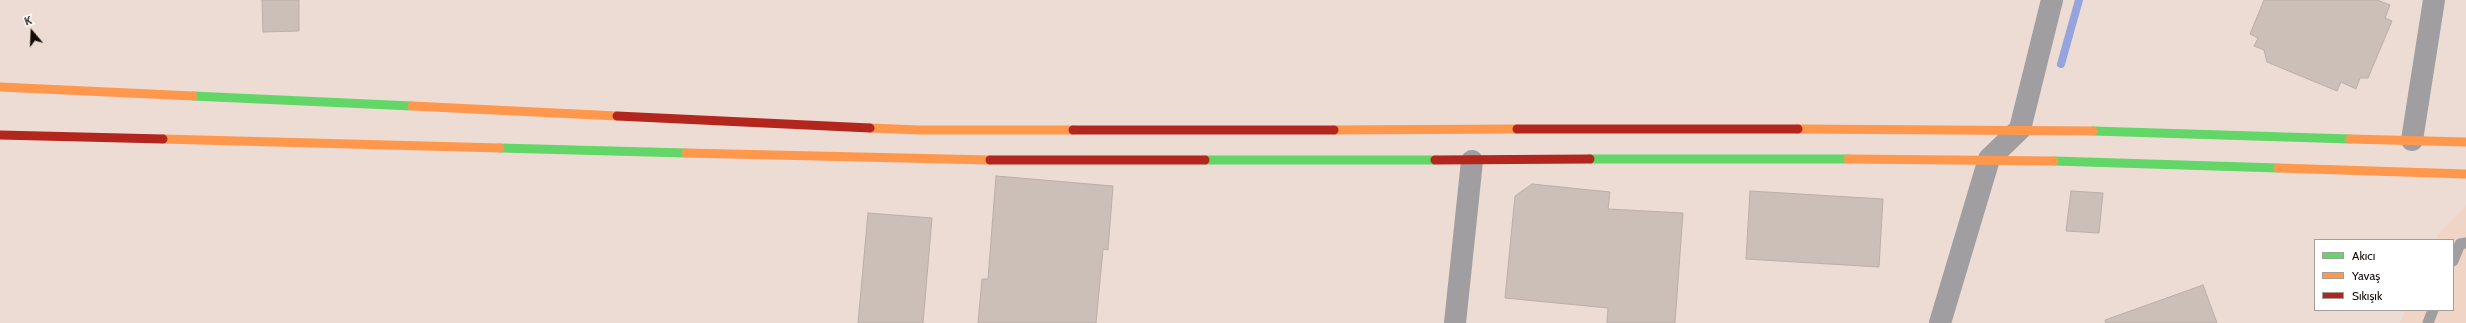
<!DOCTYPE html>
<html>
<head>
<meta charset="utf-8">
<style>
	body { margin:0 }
	#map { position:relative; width:2466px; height:323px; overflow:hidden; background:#ecdcd4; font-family:Cabin,sans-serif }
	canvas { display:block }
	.legend { position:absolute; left:2314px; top:239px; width:140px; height:72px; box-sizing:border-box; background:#fff; border:1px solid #a29e9c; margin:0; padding:5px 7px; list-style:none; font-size:12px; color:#160c07 }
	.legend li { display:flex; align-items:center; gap:8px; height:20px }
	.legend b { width:20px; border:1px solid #a29e9c }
	.north { position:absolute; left:12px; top:12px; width:40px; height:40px; -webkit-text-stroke:3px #fff; paint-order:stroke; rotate:341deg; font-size:11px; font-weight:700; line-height:16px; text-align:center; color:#160c07 }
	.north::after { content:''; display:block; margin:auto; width:14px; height:18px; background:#160c07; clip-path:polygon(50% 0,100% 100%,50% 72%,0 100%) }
</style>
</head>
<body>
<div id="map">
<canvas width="2466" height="323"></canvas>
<ul class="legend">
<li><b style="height:5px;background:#63d668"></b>Akıcı</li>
<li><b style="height:5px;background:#ff974d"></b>Yavaş</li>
<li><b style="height:5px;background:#b3261e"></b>Sıkışık</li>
</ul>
<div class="north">K</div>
</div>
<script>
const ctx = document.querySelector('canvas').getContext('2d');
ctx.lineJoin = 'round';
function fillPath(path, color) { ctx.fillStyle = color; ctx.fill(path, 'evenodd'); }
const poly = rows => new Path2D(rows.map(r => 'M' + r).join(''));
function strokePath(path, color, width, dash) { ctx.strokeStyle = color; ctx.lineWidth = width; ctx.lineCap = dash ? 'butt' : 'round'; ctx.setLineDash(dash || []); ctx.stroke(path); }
fillPath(poly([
	[2466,206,2466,323,2400,323,2406,310,2453,310,2453,240,2436,240,2439,233]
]), '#f0d5c7');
strokePath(poly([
	[2061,64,2079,0]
]), '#95a4dc', 8);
const building = poly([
	[262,0,299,0,299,31,263,32,262,0],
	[2264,0,2377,0,2390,5,2385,18,2392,21,2368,78,2360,78,2356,89,2341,82,2337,91,2267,62,2264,50,2254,46,2258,38,2250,34,2264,0],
	[996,176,1113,186,1108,250,1103,249,1096,323,978,323,982,279,988,279,996,176],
	[1532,184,1610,192,1608,209,1683,213,1675,323,1607,323,1608,308,1505,298,1515,196,1532,184],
	[1750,191,1883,199,1879,267,1746,259,1750,191],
	[2071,191,2103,193,2099,233,2066,231,2071,191],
	[868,213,932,218,923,323,858,323,868,213],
	[2203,285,2217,323,2106,323,2105,320,2203,285]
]);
fillPath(building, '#cbbfb8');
strokePath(building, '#bbaea8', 1);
strokePath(poly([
	[2453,261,2460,244,2466,243],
	[2428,323,2433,310]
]), '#a09ea0', 11);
strokePath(poly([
	[2412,140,2434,0],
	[1455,323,1472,161],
	[1940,323,1989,159,2020,129,2052,0]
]), '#a09ea0', 22);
strokePath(poly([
	[193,96,412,106],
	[2093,131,2350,139],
	[500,148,686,153],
	[1590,159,1848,159],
	[1205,160,1435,160],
	[2054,161,2278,168]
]), '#63d668', 9);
strokePath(poly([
	[0,87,193,96],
	[412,106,617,116],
	[870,128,919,130,1073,130],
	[1798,129,2093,131],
	[1334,130,1517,129],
	[163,139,500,148],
	[2350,139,2466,142],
	[686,153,990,160],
	[1848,159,2054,161],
	[2278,168,2466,174]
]), '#ff974d', 9);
strokePath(poly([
	[617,116,870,128],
	[1517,129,1798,129],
	[1073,130,1334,130],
	[0,135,163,139],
	[990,160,1205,160],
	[1435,160,1590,159]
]), '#b3261e', 9);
</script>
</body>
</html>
